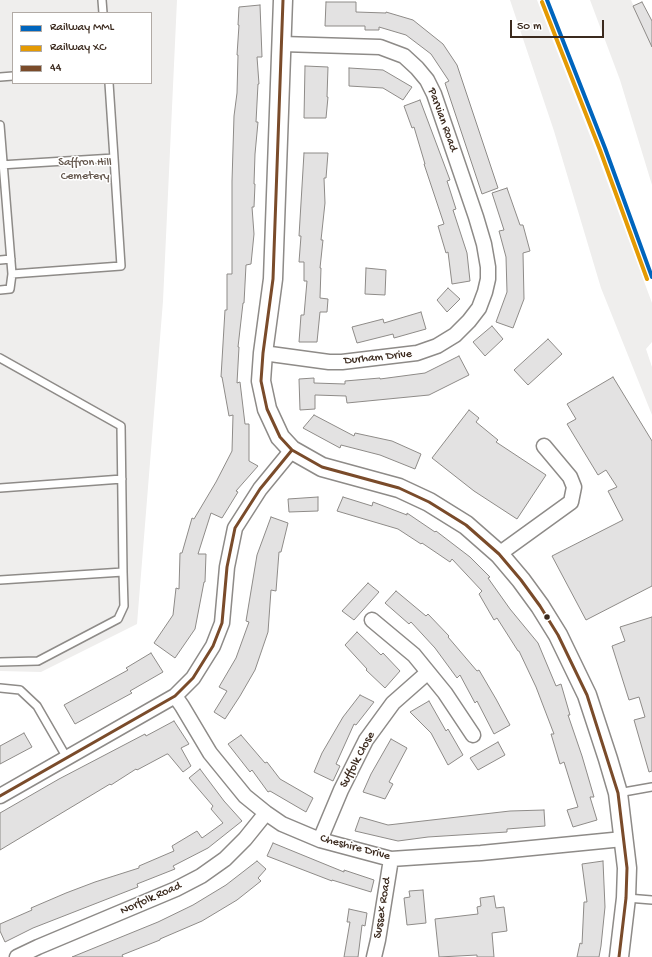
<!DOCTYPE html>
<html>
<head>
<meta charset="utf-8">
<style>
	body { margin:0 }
	#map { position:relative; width:652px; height:957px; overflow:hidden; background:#fff; font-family:"Gochi Hand",sans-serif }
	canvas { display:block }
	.legend { position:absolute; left:12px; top:12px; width:140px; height:72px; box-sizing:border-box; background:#fff; border:1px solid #b1aaa5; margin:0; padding:5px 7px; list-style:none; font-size:12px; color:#3b2a1e }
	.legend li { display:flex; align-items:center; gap:8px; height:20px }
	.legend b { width:20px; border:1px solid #b1aaa5 }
	.scale { position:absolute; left:510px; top:20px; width:94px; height:18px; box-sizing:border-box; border:2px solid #3b2a1e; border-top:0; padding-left:5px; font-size:12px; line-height:14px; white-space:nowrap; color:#3b2a1e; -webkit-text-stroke:3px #fff; paint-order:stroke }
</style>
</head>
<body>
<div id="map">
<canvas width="652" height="957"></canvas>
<ul class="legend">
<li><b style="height:5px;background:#0065bd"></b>Railway MML</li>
<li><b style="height:5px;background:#e49a03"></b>Railway XC</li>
<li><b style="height:5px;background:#7a4b2a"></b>44</li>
</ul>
<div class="scale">50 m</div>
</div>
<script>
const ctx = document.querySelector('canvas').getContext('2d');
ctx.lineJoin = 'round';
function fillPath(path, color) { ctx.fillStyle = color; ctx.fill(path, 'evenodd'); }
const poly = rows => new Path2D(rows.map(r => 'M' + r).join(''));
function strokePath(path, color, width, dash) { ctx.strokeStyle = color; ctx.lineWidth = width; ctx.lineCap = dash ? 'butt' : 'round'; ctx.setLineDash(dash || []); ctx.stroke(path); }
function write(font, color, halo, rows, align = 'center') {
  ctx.font = font + ' "Gochi Hand",sans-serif'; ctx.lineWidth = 3; ctx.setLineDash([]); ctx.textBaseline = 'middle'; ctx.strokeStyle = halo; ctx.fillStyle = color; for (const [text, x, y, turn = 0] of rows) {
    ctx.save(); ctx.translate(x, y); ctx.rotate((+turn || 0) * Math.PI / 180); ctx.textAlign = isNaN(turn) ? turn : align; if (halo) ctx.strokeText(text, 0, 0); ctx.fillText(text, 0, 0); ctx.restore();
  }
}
fillPath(poly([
	[0,0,177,0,163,301,137,624,41,672,0,671],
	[13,13,151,13,151,83,13,83],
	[510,0,537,0,594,146,652,303,652,342,646,349,652,367,652,415,601,288,554,131],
	[590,0,631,0,648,38,652,36,652,185,620,80]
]), '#efeeed');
const building = poly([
	[326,2,356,2,356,12,386,13,386,12,413,20,443,44,457,65,498,188,482,194,445,83,449,81,431,54,406,35,379,27,379,30,365,30,365,26,325,26,326,2],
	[642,2,652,21,652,47,633,6,642,2],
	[260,5,262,57,257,57,259,84,258,84,256,122,258,122,255,154,254,184,255,184,254,207,252,207,254,234,251,264,246,265,244,303,243,303,238,347,239,347,237,383,240,382,245,424,249,424,249,461,258,466,236,491,238,492,222,518,211,513,198,554,206,554,205,582,204,582,195,629,175,658,154,643,173,615,176,588,179,589,180,553,182,553,192,518,194,519,216,482,232,451,233,415,229,416,222,377,221,377,225,310,227,310,227,274,232,274,232,181,234,116,237,93,238,55,237,55,239,25,238,25,239,7,260,5],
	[305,66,328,67,327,97,328,97,326,118,304,118,305,66],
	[349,68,383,70,412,87,403,100,383,88,349,86,349,68],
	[420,100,450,180,447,181,456,209,453,210,467,253,470,281,452,284,448,252,446,253,438,226,444,224,424,164,425,164,414,127,412,128,404,106,420,100],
	[304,153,328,153,326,178,324,178,325,203,321,240,323,240,320,268,321,268,320,298,328,299,327,312,320,312,317,342,299,342,301,315,304,315,307,281,304,281,304,262,299,262,301,236,299,236,304,153],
	[507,188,520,225,523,225,530,251,523,253,524,299,513,328,496,322,507,292,506,257,499,231,504,230,492,193,507,188],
	[366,268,386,270,385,295,365,294,366,268],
	[448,288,460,299,447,312,437,300,448,288],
	[421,312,426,329,394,338,393,334,357,343,352,327,383,319,384,323,421,312],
	[492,326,503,339,485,356,473,342,492,326],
	[548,339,562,354,528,385,514,370,548,339],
	[459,356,469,375,429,395,347,403,346,396,315,395,315,409,300,410,299,379,314,378,314,383,345,384,345,381,380,378,380,379,425,373,459,356],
	[613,377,652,441,652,586,586,620,552,556,623,520,608,491,617,487,606,470,598,475,567,424,576,419,567,404,613,377],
	[469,410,479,418,476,422,498,440,496,442,546,475,517,519,474,491,432,458,469,410],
	[314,415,354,436,355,433,392,441,421,454,415,469,380,455,341,445,340,448,303,428,314,415],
	[318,497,318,511,289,512,288,499,318,497],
	[343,497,372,506,373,502,407,515,407,513,435,532,436,531,470,557,490,577,488,578,510,609,538,643,556,686,561,684,570,715,568,715,582,756,594,797,590,797,597,820,573,827,567,810,578,807,564,762,560,764,551,734,554,734,536,687,519,651,518,651,497,618,494,620,479,594,482,591,452,559,450,562,422,543,421,544,398,529,337,511,343,497],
	[271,517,288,523,281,552,279,552,276,591,271,590,268,632,255,670,240,696,225,719,214,712,227,691,219,687,236,658,249,622,246,621,257,555,271,517],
	[368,583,379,592,354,620,342,611,368,583],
	[396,591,426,616,428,614,449,636,448,637,477,671,479,670,496,699,510,725,494,734,477,701,475,703,460,675,457,678,435,648,411,622,409,624,385,603,396,591],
	[652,617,652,771,649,772,634,720,645,717,639,697,629,700,612,646,625,641,620,627,652,617],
	[357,632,381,655,383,653,400,671,385,688,366,670,367,669,345,645,357,632],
	[151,653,163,672,130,691,132,693,75,724,64,705,128,670,126,668,151,653],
	[360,695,374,702,356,725,354,724,336,764,340,766,333,781,314,772,322,753,343,717,360,695],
	[429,701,446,731,448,729,463,755,448,765,431,733,410,712,429,701],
	[174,721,189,744,181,748,191,766,183,772,168,754,167,754,137,770,136,769,111,785,110,784,0,850,0,813,59,779,145,734,146,736,174,721],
	[24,733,32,747,0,764,0,746,24,733],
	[241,735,265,763,267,762,280,779,313,798,306,812,270,791,268,792,252,770,250,772,228,744,241,735],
	[391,739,407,748,389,782,393,784,385,799,363,792,371,774,391,739],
	[498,742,505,755,478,770,470,758,498,742],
	[200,769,224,801,242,821,208,848,173,866,175,869,137,884,138,887,33,928,5,942,0,931,0,924,32,910,31,908,66,893,95,882,139,868,139,866,174,851,172,846,197,831,202,838,223,823,211,809,213,806,189,778,200,769],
	[544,810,545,826,507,829,507,832,428,837,398,841,355,831,360,817,388,825,510,811,544,810],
	[273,843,344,872,344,870,374,880,371,892,332,880,332,881,267,856,273,843],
	[257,861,266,869,258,878,261,881,237,900,202,921,160,939,160,940,122,955,123,957,72,957,158,922,193,905,226,885,257,861],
	[603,861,605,907,601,946,599,957,577,957,580,943,582,944,584,902,587,902,582,864,603,861],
	[423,890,426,923,407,925,404,898,410,897,409,891,423,890],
	[494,896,496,908,504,907,507,931,492,933,494,957,477,957,477,955,439,957,435,919,478,914,477,907,481,906,480,898,494,896],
	[349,909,367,913,365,926,362,925,358,957,344,957,350,922,347,922,349,909]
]);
fillPath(building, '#e3e2e2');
strokePath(building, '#8e8b88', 1);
const service = poly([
	[102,0,103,13],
	[0,77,13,76],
	[0,125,12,274],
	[0,165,114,158,109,83],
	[0,260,11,259],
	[0,290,10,289,12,274,121,266,114,158],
	[0,358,121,426,123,572,124,606,118,619,38,661,0,662],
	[0,488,122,479],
	[0,580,123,572],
	[0,688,20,690,37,706,67,758],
	[618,793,652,787],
	[627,898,652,900]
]);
const minor = poly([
	[263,353,329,362,342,362,417,353,437,346,455,335,469,321,479,308,485,292,488,279,488,267,484,244,476,217,434,94,427,80,417,68,404,56,380,47,282,44],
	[499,554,571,502,574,487,570,477,544,446],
	[372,620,414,655,445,693,473,735],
	[175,696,182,706,210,753,245,796,266,813,282,824,320,840,391,859,481,853,623,839],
	[0,796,175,696,193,678,213,646,222,623,227,567,235,528,260,489,292,450],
	[320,840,341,790,366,740,393,703,427,673],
	[17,957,38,947,176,889,201,876,225,859,245,839,266,813],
	[374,957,378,940,391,859]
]);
const tertiary = poly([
	[283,0,273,279,263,353,261,381,267,409,280,437,292,450,322,467,399,488,429,502,466,525,499,554,521,580,540,606,558,635,587,695,608,759,618,793,627,868,626,898,619,957]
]);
strokePath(service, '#8e8b88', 10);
strokePath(minor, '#8e8b88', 17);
strokePath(tertiary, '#8e8b88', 21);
strokePath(service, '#fff', 7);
strokePath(minor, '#fff', 14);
strokePath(tertiary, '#fff', 18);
strokePath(poly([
	[283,0,273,279,263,353,261,381,267,409,280,437,292,450,322,467,399,488,429,502,466,525,499,554,521,580,540,606,558,635,587,695,618,793,627,868,626,898,619,957],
	[0,796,175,696,193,678,213,646,222,623,227,567,235,528,260,489,292,450]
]), '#7a4b2a', 3);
strokePath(poly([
	[547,0,605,148,652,277]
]), '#0065bd', 4);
strokePath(poly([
	[542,2,600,150,647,279]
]), '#e49a03', 4);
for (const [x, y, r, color] of [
	[547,617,3.5,"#3b2a1e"]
]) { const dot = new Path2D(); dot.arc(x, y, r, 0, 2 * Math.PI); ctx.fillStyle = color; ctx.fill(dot); strokePath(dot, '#fff', 1.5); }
write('12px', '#3b2a1e', '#fff', [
	["Parvian Road",442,120,70],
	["Durham Drive",378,358,-6],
	["Suffolk Close",358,760,-62],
	["Cheshire Drive",355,848,15],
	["Norfolk Road",151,899,-24],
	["Sussex Road",383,908,-81]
]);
write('12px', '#65584e', '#fff', [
	["Saffron Hill",85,163],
	["Cemetery",85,177]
]);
</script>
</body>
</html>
